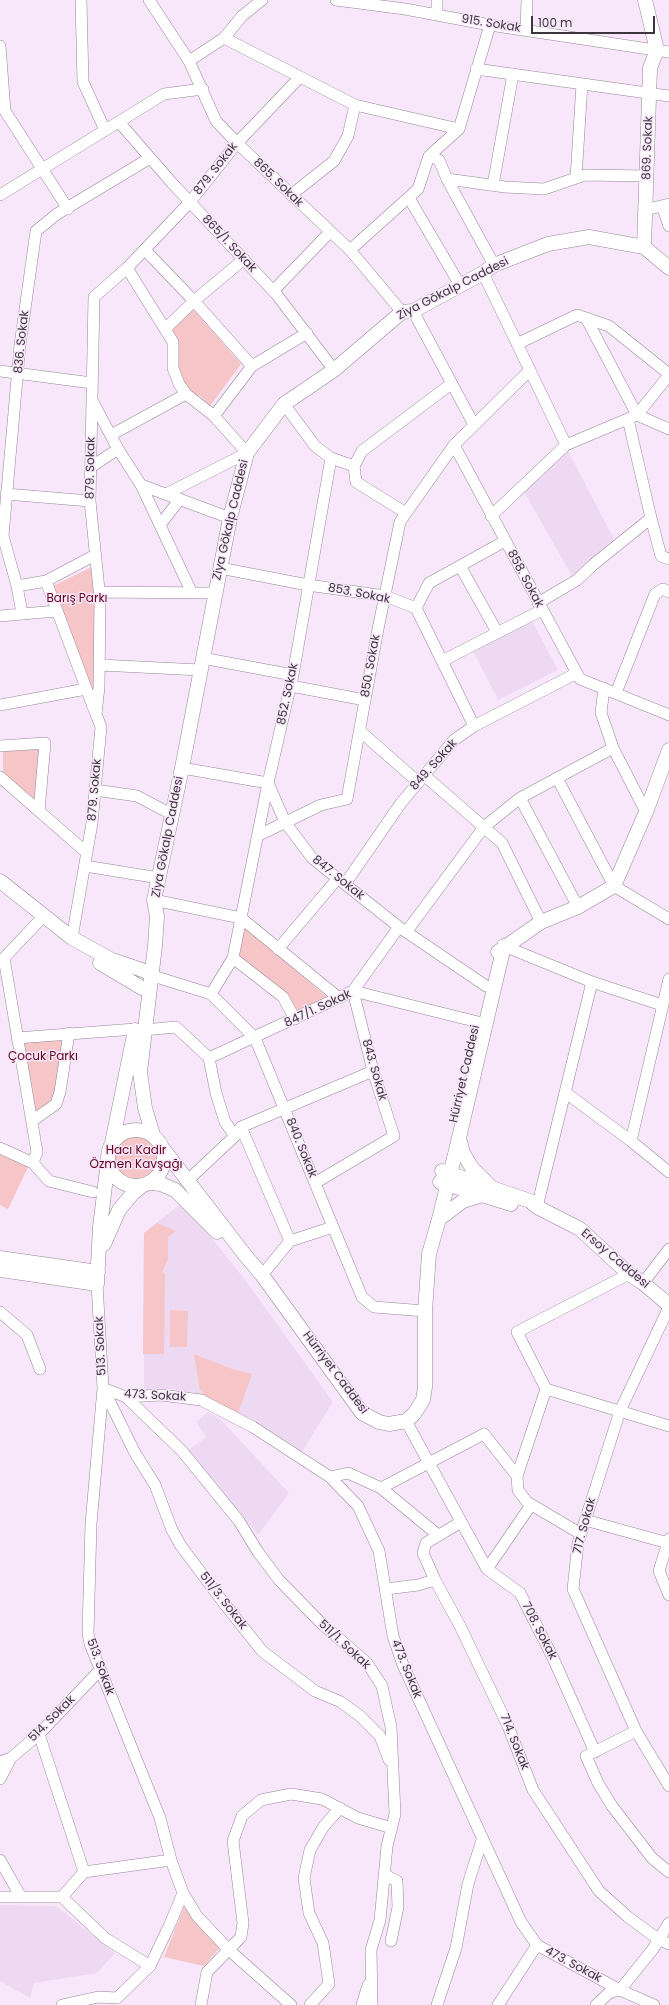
<!DOCTYPE html>
<html>
<head>
<meta charset="utf-8">
<style>
	body { margin:0 }
	#map { position:relative; width:669px; height:2005px; overflow:hidden; background:#f8e7fa; font-family:Poppins,sans-serif }
	canvas { display:block }
	.scale { position:absolute; left:531px; top:16px; width:124px; height:18px; box-sizing:border-box; border:2px solid #3c353d; border-top:0; padding-left:5px; font-size:12px; line-height:14px; white-space:nowrap; color:#3c353d; -webkit-text-stroke:3px #f8e7fa; paint-order:stroke }
</style>
</head>
<body>
<div id="map">
<canvas width="669" height="2005"></canvas>
<div class="scale">100 m</div>
</div>
<script>
const ctx = document.querySelector('canvas').getContext('2d');
ctx.lineJoin = 'round';
function fillPath(path, color) { ctx.fillStyle = color; ctx.fill(path, 'evenodd'); }
const poly = rows => new Path2D(rows.map(r => 'M' + r).join(''));
function strokePath(path, color, width, dash) { ctx.strokeStyle = color; ctx.lineWidth = width; ctx.lineCap = dash ? 'butt' : 'round'; ctx.setLineDash(dash || []); ctx.stroke(path); }
function write(font, color, halo, rows, align = 'center') {
  ctx.font = font + ' Poppins,sans-serif'; ctx.lineWidth = 3; ctx.setLineDash([]); ctx.textBaseline = 'middle'; ctx.strokeStyle = halo; ctx.fillStyle = color; for (const [text, x, y, turn = 0] of rows) {
    ctx.save(); ctx.translate(x, y); ctx.rotate((+turn || 0) * Math.PI / 180); ctx.textAlign = isNaN(turn) ? turn : align; if (halo) ctx.strokeText(text, 0, 0); ctx.fillText(text, 0, 0); ctx.restore();
  }
}
fillPath(poly([
	[568,451,614,539,572,576,523,490],
	[532,621,558,670,498,700,473,651],
	[183,1202,246,1281,333,1402,300,1455,207,1398,174,1389,144,1390,144,1233],
	[208,1412,221,1420,289,1493,258,1535,189,1450,206,1437,196,1422],
	[0,1905,56,1906,115,1953,97,1973,34,1983,30,1998,0,1981]
]), '#eed9f2');
fillPath(poly([
	[193,309,241,364,210,406,200,396,187,392,181,382,171,331],
	[92,567,97,591,94,703,53,586],
	[41,749,35,801,3,776,3,751],
	[243,925,330,1000,295,1016,236,956],
	[69,1033,60,1092,32,1121,17,1038],
	'108 1158a28 28 0 1 1 56 0a28 28 0 1 1-56 0Z',
	[0,1154,28,1167,8,1209,0,1205],
	[157,1223,176,1231,168,1237,168,1259,162,1272,165,1273,164,1354,143,1354,144,1233],
	[170,1310,188,1311,187,1347,170,1347],
	[194,1354,235,1370,252,1374,238,1413,207,1398,200,1390],
	[184,1907,221,1946,204,1966,164,1957]
]), '#f5c5c7');
const minor = poly([
	[81,0,83,82,105,130],
	[149,0,189,61,216,121,237,143,350,250,402,312],
	[336,0,405,9,490,25,669,52],
	[437,15,437,0],
	[526,30,527,0],
	[224,38,355,105,459,129],
	[0,46,5,111,68,209],
	[189,61,224,38,242,16,262,0],
	[476,69,669,96],
	[119,122,172,183,277,295,334,370],
	[429,156,439,160,447,179,494,265],
	[576,178,582,84],
	[447,179,505,187,544,189,585,175,647,176],
	[493,185,513,74],
	[0,195,164,94,203,89],
	[291,195,334,161,348,136,355,105],
	[409,198,460,285],
	[662,206,669,226],
	[645,210,669,204],
	[145,250,194,301,252,366],
	[350,250,418,189,429,156,459,129,490,25],
	[127,268,173,342,173,368,179,384,186,394,214,416,247,453,166,494],
	[483,273,566,445,637,415,669,429],
	[273,291,330,232],
	[413,311,474,425],
	[586,318,637,415],
	[165,329,194,301,244,259],
	[517,344,577,315,609,326,669,374],
	[0,371,92,383],
	[93,402,118,449,141,485,192,593],
	[637,415,669,375],
	[214,416,252,366,307,333],
	[111,435,186,394],
	[454,445,580,679,669,715],
	[354,466,362,451,451,384],
	[91,467,118,449],
	[141,485,230,518],
	[6,494,90,501],
	[406,513,454,445,530,370],
	[491,516,566,445],
	[651,518,661,556,669,559],
	[160,525,180,499],
	[460,566,497,632],
	[220,568,308,585,385,596,416,608,474,726],
	[46,581,95,712],
	[17,586,3,536,20,345,36,231,57,214,150,158],
	[99,592,215,593],
	[538,603,577,580,594,564,651,518,628,419],
	[416,608,429,583,505,541],
	[22,613,17,586,46,581,95,555],
	[0,616,56,611],
	[202,658,293,675],
	[442,661,542,610],
	[100,665,200,670],
	[291,686,365,700],
	[604,688,601,713,607,730,613,748,646,812],
	[616,693,655,594,663,589,669,592],
	[0,705,86,689],
	[360,731,418,782],
	[0,746,45,743,39,811],
	[182,768,268,783,285,822,312,858,399,927,486,986],
	[424,775,502,843,541,922],
	[0,777,87,853],
	[557,778,614,886,669,919],
	[95,790,137,796,171,814],
	[520,798,578,907],
	[257,836,321,805,347,799,378,629,400,522,406,513,356,482,354,466,331,458,315,446,284,404],
	[85,866,159,878],
	[345,884,401,803,454,740,474,726,577,673],
	[154,900,241,918,339,998],
	[407,931,484,827,520,798,613,748],
	[72,938,92,823,101,727,96,714,99,687,100,599,90,501,94,297,127,268,190,202,237,143,300,77],
	[504,946,592,982,662,1005],
	[278,949,338,878],
	[233,958,283,997,295,1019],
	[145,972,150,975,211,994,255,1038,362,1297,374,1307,425,1311],
	[211,994,233,958,268,783,293,675,331,458],
	[144,1030,176,1027,209,1058,216,1093,225,1122,235,1136],
	[17,1038,135,1029],
	[209,1058,353,991,478,1022],
	[566,1093,631,1141,669,1172],
	[32,1121,56,1104,60,1092,69,1033],
	[241,1127,290,1241],
	[631,1141,669,979],
	[0,1148,33,1163,37,1152,4,958,39,921],
	[33,1163,49,1181,93,1192],
	[187,1181,235,1136,241,1127,373,1071],
	[315,1183,394,1136,373,1071,353,991,399,927],
	[537,1207,592,982],
	[629,1274,517,1332,546,1389,669,1426],
	[262,1275,290,1241,333,1227],
	[643,1283,669,1249],
	[97,1284,103,1388,91,1524,88,1633,90,1644,160,1818,171,1860,183,1893,197,1916,229,1950,291,2005],
	[669,1307,620,1411,578,1543,573,1589,636,1731,669,1786],
	[0,1312,27,1335,40,1369],
	[103,1388,126,1397,161,1395,201,1400,253,1427,330,1477,358,1506,379,1551,393,1636,403,1665,521,1922,537,1945,620,1990,654,2005],
	[103,1388,135,1453,155,1485,172,1530,181,1546,223,1602,262,1651,315,1691,341,1702,360,1716,380,1736,389,1760],
	[546,1389,517,1476,518,1490,527,1502,581,1534],
	[126,1397,182,1451,239,1521,258,1552,279,1580,321,1623,367,1663,382,1686,391,1727,395,1814,387,1846,380,1920,371,1950,372,2005],
	[406,1421,487,1569,520,1593,553,1658,595,1752],
	[330,1477,348,1473,381,1488,438,1535],
	[381,1488,484,1434,517,1476],
	[585,1520,668,1543],
	[461,1522,426,1543,423,1553,435,1580,460,1626,508,1726,533,1790,599,1891,628,1917,658,1939,669,1944],
	[669,1539,659,1571,669,1595],
	[487,1569,531,1505],
	[386,1589,418,1585,435,1580],
	[636,1731,586,1756,598,1783,612,1806,652,1858,669,1872],
	[39,1734,84,1872],
	[0,1762,11,1758,39,1734,100,1670],
	[0,1779,11,1758],
	[0,1860,21,1897],
	[385,1875,397,1881,398,1907,391,1941],
	[0,1897,62,1897,84,1872,171,1860],
	[62,1897,105,1938,150,1966],
	[62,2005,98,1997,117,1998,150,1966,170,1924,183,1893],
	[201,2005,207,1972,241,1937,243,1923,233,1841,242,1816,261,1800,291,1794,322,1799,358,1818,392,1828],
	[310,2005,329,1984,323,1943,309,1913,304,1878,310,1850,324,1826,340,1808],
	[362,2005,368,1985],
	[437,2005,456,1948,468,1884,482,1840],
	[498,2005,537,1945],
	[596,2005,610,1992,620,1990,653,1949,669,1923]
]);
const major = poly([
	[644,247,650,68,657,50,645,0],
	[0,881,72,938,110,959,145,971],
	[498,952,541,922,578,907,614,886,646,812,669,750],
	[100,963,142,988],
	'108 1158a28 28 0 1 1 56 0a28 28 0 1 1-56 0Z',
	[153,1135,145,1108,140,1072,155,946,157,916,154,900,182,768,230,518,247,453,284,404,334,370,402,312,413,311,483,273,494,265,548,244,589,237,644,247,669,268],
	[459,1138,463,1153,472,1168,489,1185],
	[112,1143,135,1030],
	[164,1150,245,1255,262,1275,362,1413,379,1422,389,1424,406,1421,414,1414,423,1400,425,1387,425,1311,429,1254,439,1219,459,1138,504,946],
	[442,1171,530,1201,537,1207,580,1229,629,1274,643,1283,669,1305],
	[440,1182,511,1204],
	[151,1183,161,1184,175,1190,217,1232],
	[439,1219,463,1201,482,1195],
	[104,1244,119,1210,133,1193,142,1186],
	[0,1258,98,1272],
	[0,1270,97,1284,100,1227,108,1161]
]);
strokePath(minor, '#948697', 12);
strokePath(major, '#948697', 15);
strokePath(minor, '#fff', 11);
strokePath(major, '#fff', 14);
write('12px', '#3c353d', '#f8e7fa', [
	["915. Sokak",491,24,9],
	["869. Sokak",648,148,-88],
	["879. Sokak",216,169,-52],
	["865. Sokak",278,183,44],
	["865/1. Sokak",229,244,47],
	["Ziya Gökalp Caddesi",453,289,-27],
	["836. Sokak",22,342,-84],
	["879. Sokak",91,468,-89],
	["Ziya Gökalp Caddesi",231,520,-77],
	["858. Sokak",525,579,62],
	["853. Sokak",359,594,11],
	["850. Sokak",371,666,-80],
	["852. Sokak",288,694,-78],
	["849. Sokak",434,765,-48],
	["879. Sokak",95,790,-85],
	["Ziya Gökalp Caddesi",168,837,-79],
	["847. Sokak",338,878,39],
	["847/1. Sokak",318,1009,-25],
	["843. Sokak",374,1070,74],
	["Hürriyet Caddesi",465,1074,-77],
	["840. Sokak",301,1148,68],
	["Ersoy Caddesi",615,1259,40],
	["513. Sokak",101,1346,-93],
	["Hürriyet Caddesi",335,1373,53],
	["473. Sokak",155,1396,3],
	["717. Sokak",585,1526,-75],
	["511/3. Sokak",223,1601,52],
	["708. Sokak",539,1631,63],
	["511/1. Sokak",344,1645,43],
	["513. Sokak",100,1667,70],
	["473. Sokak",406,1669,68],
	["514. Sokak",52,1719,-45],
	["714. Sokak",514,1742,68],
	["473. Sokak",573,1965,28]
]);
write('12px', '#62031c', '#f8e7fa', [
	["Barış Parkı",77,599],
	["Çocuk Parkı",43,1057],
	["Hacı Kadir",136,1151],
	["Özmen Kavşağı",136,1165]
]);
</script>
</body>
</html>
